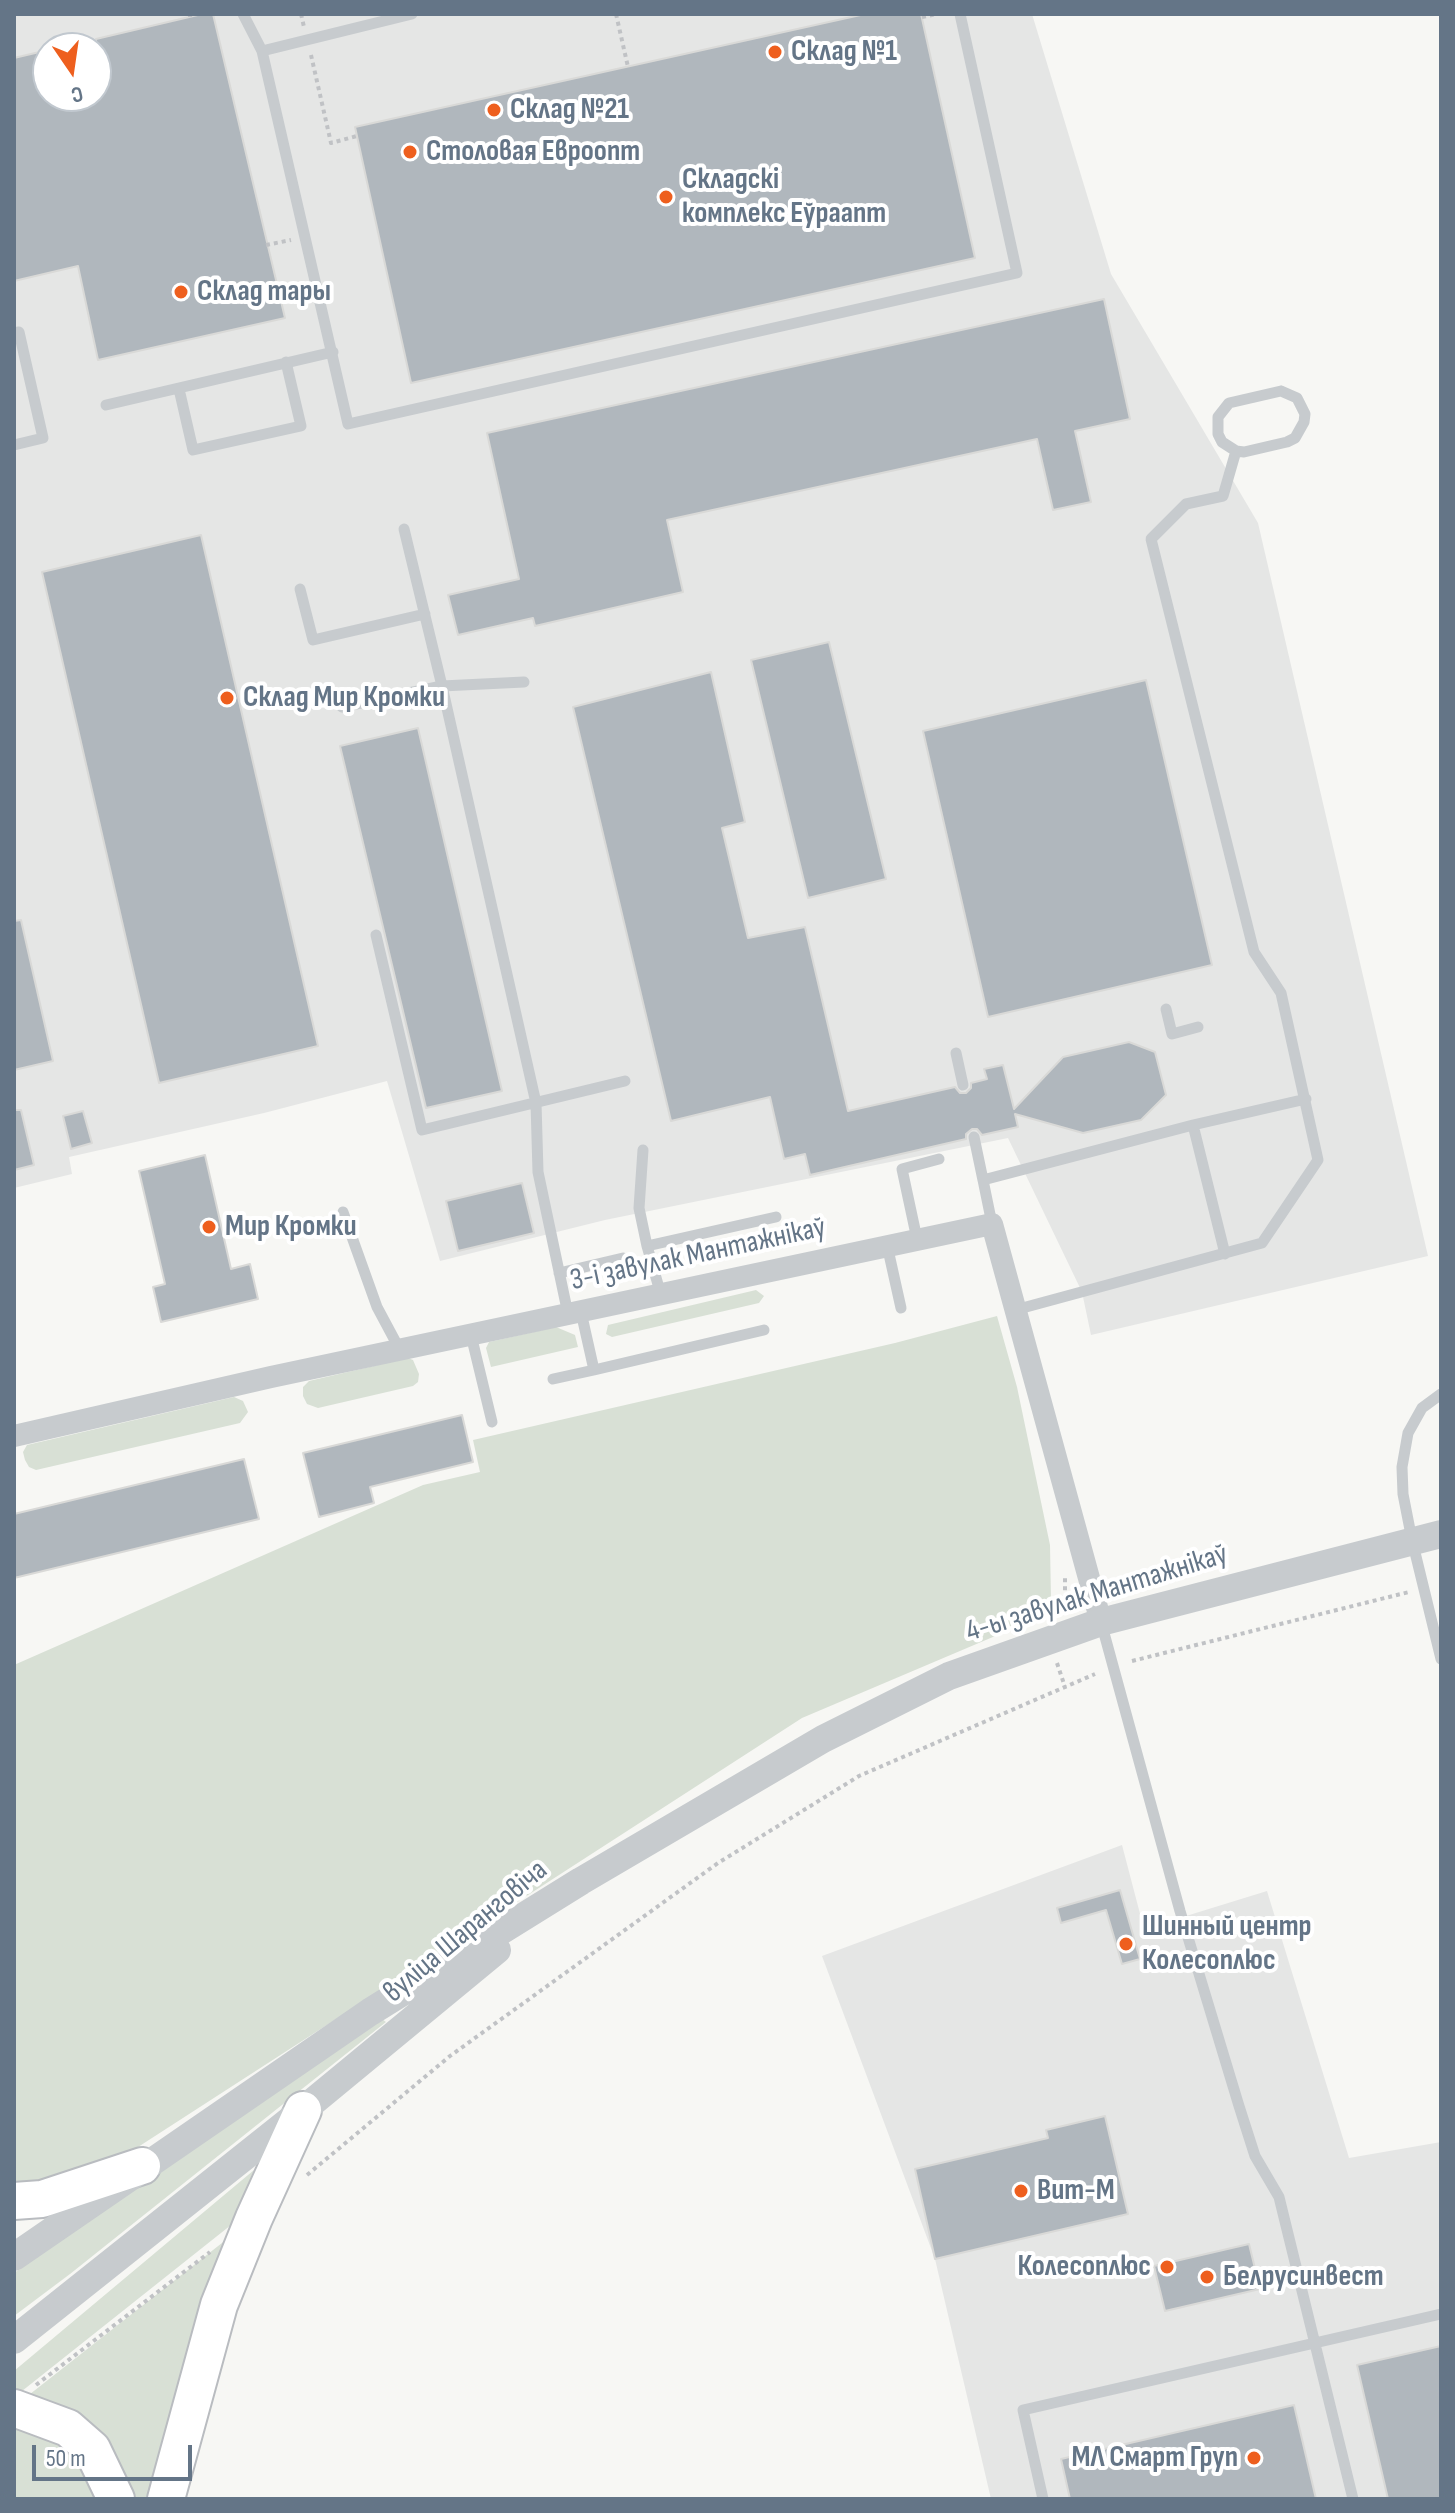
<!DOCTYPE html>
<html>
<head>
<meta charset="utf-8">
<style>
	body { margin:0 }
	#map { position:relative; width:1455px; height:2513px; overflow:hidden; background:#f7f7f4; font-family:"Sofia Sans Condensed",sans-serif }
	canvas { display:block }
	.frame { position:absolute; inset:0; border:16px solid #647587; pointer-events:none }
	.north { position:absolute; left:32px; top:32px; width:80px; height:80px; box-sizing:border-box; background:#fff; border:2px solid #c1c8cf; border-radius:50%; rotate:167deg; font-size:22px; font-weight:700; line-height:32px; text-align:center; color:#647587 }
	.north::after { content:''; display:block; margin:auto; width:28px; height:36px; background:#ee5f1e; clip-path:polygon(50% 0,100% 100%,50% 72%,0 100%) }
	.scale { position:absolute; left:32px; top:2445px; width:160px; height:36px; box-sizing:border-box; border:4px solid #647587; border-top:0; padding-left:10px; font-size:24px; line-height:28px; white-space:nowrap; color:#647587; -webkit-text-stroke:6px #fff; paint-order:stroke }
</style>
</head>
<body>
<div id="map">
<canvas width="1455" height="2513"></canvas>
<div class="frame"></div>
<div class="north">С</div>
<div class="scale">50 m</div>
</div>
<script>
const ctx = document.querySelector('canvas').getContext('2d');
ctx.lineJoin = 'round';
function fillPath(path, color) { ctx.fillStyle = color; ctx.fill(path, 'evenodd'); }
const poly = rows => new Path2D(rows.map(r => 'M' + r).join(''));
function strokePath(path, color, width, dash) { ctx.strokeStyle = color; ctx.lineWidth = width; ctx.lineCap = dash ? 'butt' : 'round'; ctx.setLineDash(dash || []); ctx.stroke(path); }
function write(font, color, halo, rows, align = 'center') {
  ctx.font = font + ' "Sofia Sans Condensed",sans-serif'; ctx.lineWidth = 8; ctx.setLineDash([]); ctx.textBaseline = 'middle'; ctx.strokeStyle = halo; ctx.fillStyle = color; for (const [text, x, y, turn = 0] of rows) {
    ctx.save(); ctx.translate(x, y); ctx.rotate((+turn || 0) * Math.PI / 180); ctx.textAlign = isNaN(turn) ? turn : align; if (halo) ctx.strokeText(text, 0, 0); ctx.fillText(text, 0, 0); ctx.restore();
  }
}
fillPath(poly([
	[14,14,1032,14,1111,274,1258,523,1428,1256,1091,1335,1082,1292,1008,1138,605,1220,440,1261,387,1081,264,1113,69,1157,72,1174,14,1188],
	[48,48,96,48,96,96,48,96],
	[1122,1845,1144,1929,1267,1891,1349,2158,1441,2142,1441,2499,991,2499,935,2259,822,1956]
]), '#e5e6e5');
fillPath(poly([
	[756,1290,764,1296,759,1303,612,1337,606,1334,608,1325],
	[997,1316,1017,1387,1050,1545,1051,1600,1033,1620,802,1718,104,2169,14,2193,14,1665,423,1485,480,1472,473,1440,895,1343],
	[556,1327,575,1335,578,1347,491,1367,486,1348,489,1342],
	[408,1358,413,1360,419,1374,418,1382,413,1386,318,1408,307,1404,303,1396,303,1387,309,1381],
	[234,1397,243,1401,248,1412,240,1423,36,1470,29,1467,25,1460,23,1452,27,1445],
	[382,2019,386,2022,70,2274,14,2316,14,2273],
	[254,2170,231,2225,17,2395,14,2394,14,2371],
	[227,2239,157,2499,129,2499,25,2398],
	[14,2419,66,2444,105,2499,14,2499]
]), '#d8e0d5');
const building = poly([
	[202,14,213,14,285,318,98,360,78,266,14,281,14,58,48,50,48,96,96,96,96,39,202,14],
	[865,14,921,14,975,258,411,383,355,127,865,14],
	[1104,299,1130,419,1075,431,1091,502,1053,510,1037,439,667,520,683,592,535,626,533,618,458,635,448,595,519,579,487,433,1104,299],
	[201,535,318,1046,159,1083,42,572,201,535],
	[829,642,886,879,808,898,751,660,829,642],
	[711,672,745,822,722,828,748,938,805,927,848,1111,955,1087,960,1093,966,1093,971,1088,971,1083,987,1079,984,1069,1003,1065,1014,1109,1063,1057,1129,1042,1155,1052,1166,1095,1141,1120,1083,1133,1015,1114,1018,1127,982,1135,977,1129,972,1129,966,1134,966,1139,810,1175,805,1154,784,1159,770,1097,671,1121,573,707,711,672],
	[1146,680,1212,965,988,1017,923,731,1146,680],
	[418,728,502,1091,426,1108,340,746,418,728],
	[21,920,53,1061,14,1070,14,921,21,920],
	[14,1110,21,1110,34,1165,14,1170,14,1110],
	[83,1111,92,1143,71,1149,63,1116,83,1111],
	[205,1155,231,1269,250,1264,258,1299,161,1322,153,1287,165,1284,139,1171,205,1155],
	[522,1183,534,1233,458,1251,446,1201,522,1183],
	[462,1415,473,1462,370,1487,374,1503,319,1517,303,1453,462,1415],
	[244,1459,259,1519,14,1578,14,1514,244,1459],
	[1120,1890,1140,1959,1122,1964,1106,1910,1061,1923,1057,1908,1120,1890],
	[1105,2116,1128,2214,935,2259,915,2169,1048,2138,1046,2130,1105,2116],
	[1249,2244,1260,2289,1165,2311,1154,2266,1249,2244],
	[1441,2346,1441,2499,1388,2499,1357,2365,1441,2346],
	[1294,2405,1316,2499,1070,2499,1061,2459,1294,2405]
]);
fillPath(building, '#b0b7bd');
strokePath(building, '#d9d9d7', 2);
const trunk = poly([
	[14,2201,42,2199,142,2166],
	[14,2408,68,2428,92,2449,116,2499],
	[166,2499,219,2305,254,2218,303,2110]
]);
strokePath(trunk, '#b9bcc0', 40);
strokePath(poly([
	[190,14,190,17],
	[301,14,304,27],
	[616,14,628,67],
	[922,17,937,14],
	[311,55,331,143,357,136],
	[266,245,291,240],
	[1046,1614,1065,1596,1065,1576],
	[1132,1661,1409,1592],
	[1057,1663,1065,1687],
	[307,2175,450,2056,718,1863,859,1776,1095,1674],
	[36,2385,210,2252]
]), '#c0c2c5', 4, [4, 4]);
strokePath(poly([
	[243,14,262,51],
	[412,14,262,51,348,424,1017,273,960,14],
	[14,333,19,332,43,438,14,445],
	[179,389,193,450,301,426,286,362],
	[1281,391,1297,398,1305,414,1304,422,1295,438,1287,442,1244,452,1236,451,1222,442,1218,434,1218,417,1229,403,1281,391],
	[106,405,333,352],
	[404,529,442,686,524,682],
	[300,589,313,640,425,614],
	[342,707,442,686,536,1103,538,1172,568,1314],
	[376,935,422,1130,625,1081],
	[1166,1009,1172,1034,1198,1027],
	[956,1053,963,1085],
	[1193,1125,1225,1254],
	[974,1137,983,1180],
	[643,1150,639,1208,647,1246,776,1217],
	[343,1212,377,1307,400,1350],
	[992,1224,983,1180,1193,1125,1306,1099],
	[917,1239,902,1169,939,1159],
	[887,1245,901,1308],
	[647,1246,661,1295],
	[559,1273,623,1258],
	[1015,1310,1262,1243,1318,1160,1281,993,1254,952,1151,539,1186,504,1223,496,1236,451],
	[581,1312,594,1370,764,1330],
	[471,1335,492,1422],
	[553,1379,594,1370],
	[1441,1394,1422,1408,1408,1433,1402,1467,1403,1494,1412,1540,1441,1659],
	[1101,1622,1180,1911,1239,2106,1255,2156,1279,2197,1353,2499],
	[1043,2499,1023,2410,1441,2314]
]), '#c7cbce', 11);
strokePath(poly([
	[14,1436,271,1377,992,1224,1101,1622]
]), '#c7cbce', 22);
strokePath(poly([
	[14,2257,370,2012,581,1881,823,1739,949,1676,1101,1622,1441,1534],
	[14,2340,303,2110,497,1950]
]), '#c7cbce', 28);
strokePath(trunk, '#fff', 36);
for (const [x, y, r, color] of [
	[775,52,8,"#ee5f1e"],
	[494,110,8,"#ee5f1e"],
	[410,152,8,"#ee5f1e"],
	[666,197,8,"#ee5f1e"],
	[181,292,8,"#ee5f1e"],
	[227,698,8,"#ee5f1e"],
	[209,1227,8,"#ee5f1e"],
	[1126,1944,8,"#ee5f1e"],
	[1021,2191,8,"#ee5f1e"],
	[1167,2267,8,"#ee5f1e"],
	[1207,2277,8,"#ee5f1e"],
	[1254,2458,8,"#ee5f1e"]
]) { const dot = new Path2D(); dot.arc(x, y, r, 0, 2 * Math.PI); ctx.fillStyle = color; ctx.fill(dot); strokePath(dot, '#fff', 3); }
write('bold 30px', '#647587', '#fff', [
	["Склад №1",791,52],
	["Склад №21",510,110],
	["Столовая Евроопт",426,152],
	["Складскі",682,180],
	["комплекс Еўраапт",682,214],
	["Склад тары",197,292],
	["Склад Мир Кромки",243,698],
	["Мир Кромки",225,1227],
	["Шинный центр",1142,1927],
	["Колесоплюс",1142,1961],
	["Вит-М",1037,2191],
	["Колесоплюс",1151,2267,"right"],
	["Белрусинвест",1223,2277],
	["МЛ Смарт Груп",1238,2458,"right"]
], 'left');
write('30px', '#647587', '#fff', [
	["3-і завулак Мантажнікаў",698,1255,-12],
	["4-ы завулак Мантажнікаў",1097,1594,-17],
	["вуліца Шаранговіча",466,1932,-40]
]);
</script>
</body>
</html>
